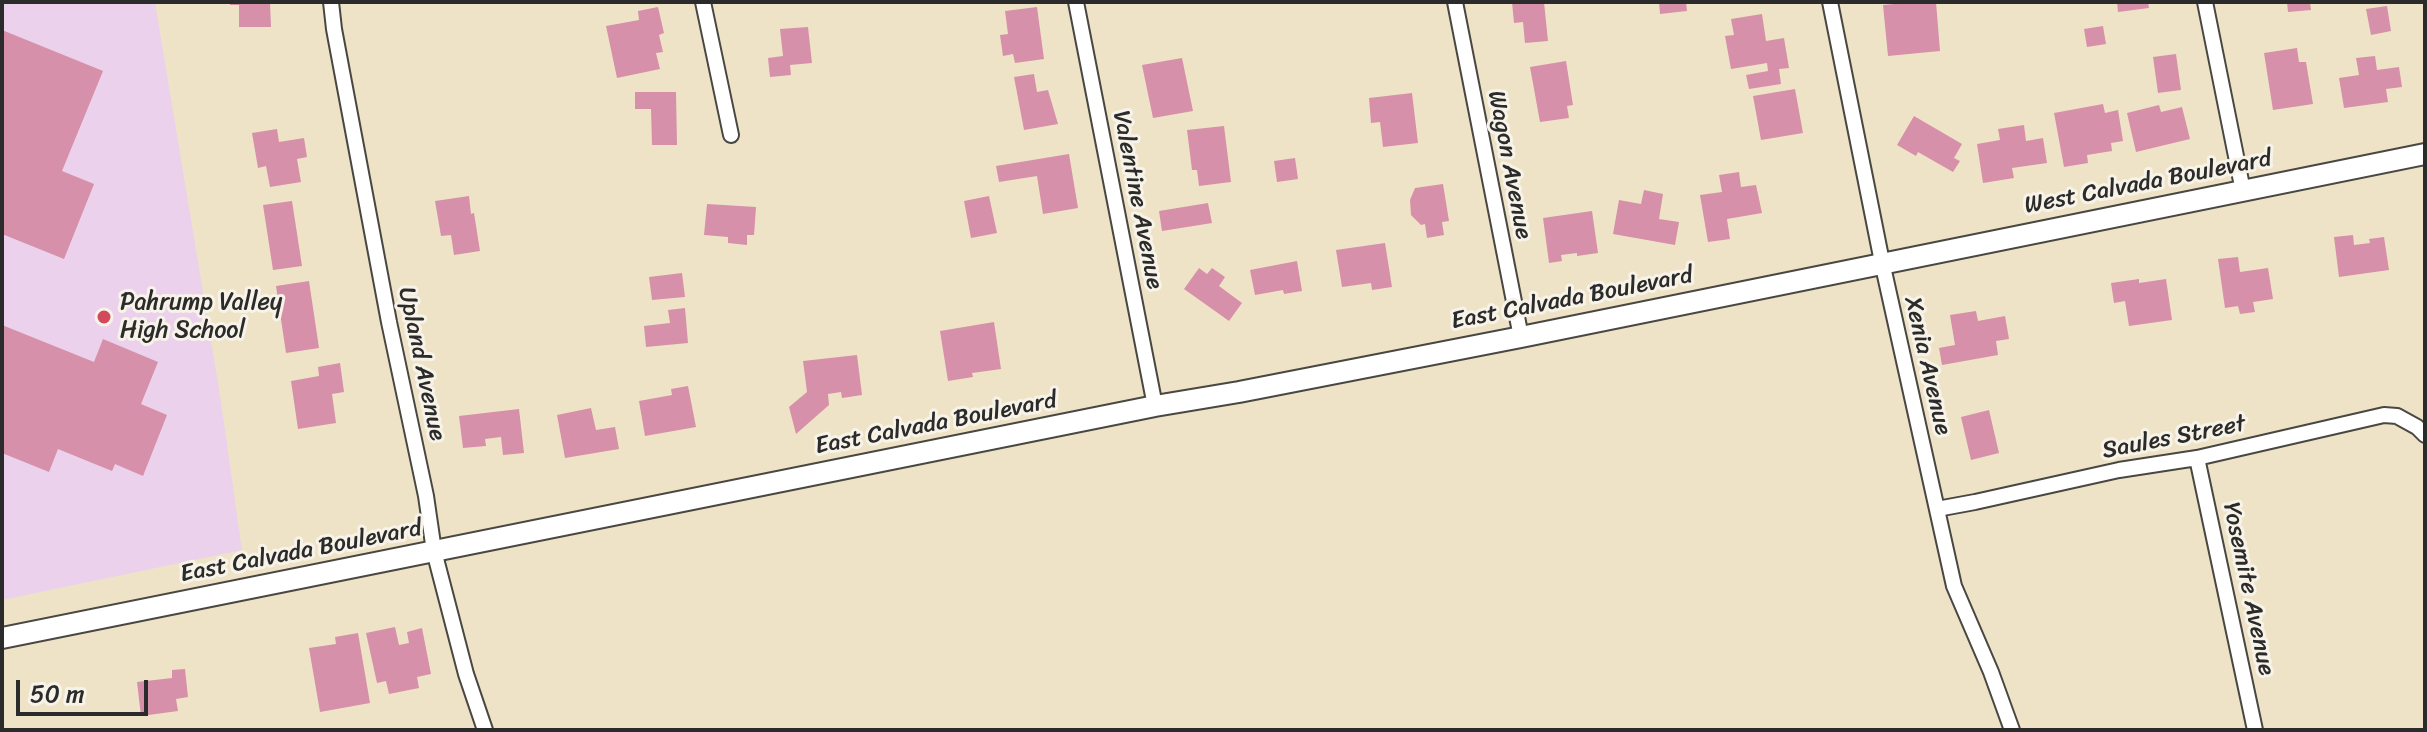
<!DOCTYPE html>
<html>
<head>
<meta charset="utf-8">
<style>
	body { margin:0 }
	#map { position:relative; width:2427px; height:732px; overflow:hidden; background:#efe3c7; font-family:Sriracha,sans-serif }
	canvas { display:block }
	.frame { position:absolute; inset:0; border:4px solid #2b2b2b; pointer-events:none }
	.scale { position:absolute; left:16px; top:680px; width:132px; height:36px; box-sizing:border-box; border:4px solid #2b2b2b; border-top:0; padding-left:10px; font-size:24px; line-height:28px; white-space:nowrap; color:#2b2b2b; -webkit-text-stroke:6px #f7f3e8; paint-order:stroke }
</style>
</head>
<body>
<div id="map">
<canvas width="2427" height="732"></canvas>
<div class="frame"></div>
<div class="scale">50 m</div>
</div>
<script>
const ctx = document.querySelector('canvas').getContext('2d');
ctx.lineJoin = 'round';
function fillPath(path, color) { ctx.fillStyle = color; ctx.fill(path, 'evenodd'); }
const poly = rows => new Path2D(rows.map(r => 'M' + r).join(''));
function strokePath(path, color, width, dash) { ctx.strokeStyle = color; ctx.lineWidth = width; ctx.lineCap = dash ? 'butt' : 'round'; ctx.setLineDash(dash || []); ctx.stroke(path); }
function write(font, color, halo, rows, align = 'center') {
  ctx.font = font + ' Sriracha,sans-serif'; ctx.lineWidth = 6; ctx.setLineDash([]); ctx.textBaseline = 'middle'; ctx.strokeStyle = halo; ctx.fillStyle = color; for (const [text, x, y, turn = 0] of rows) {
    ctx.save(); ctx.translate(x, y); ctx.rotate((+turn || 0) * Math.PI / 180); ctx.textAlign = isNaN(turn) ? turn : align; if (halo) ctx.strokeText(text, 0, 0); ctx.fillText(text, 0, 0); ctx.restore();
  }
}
fillPath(poly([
	[2,2,155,2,220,395,242,550,2,600]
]), '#ebd1eb');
fillPath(poly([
	[230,2,270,2,271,27,239,27,239,5,230,5],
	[1512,2,1544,2,1548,41,1525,43,1523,22,1514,23],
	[1659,2,1686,2,1687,11,1660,14],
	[1917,2,1936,2,1940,51,1888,56,1883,5],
	[2117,2,2148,2,2149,8,2118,12],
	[2287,2,2310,2,2311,10,2288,12],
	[2387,6,2391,31,2371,35,2366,9],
	[658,7,664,33,659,35,663,52,656,53,660,69,617,78,606,26,639,20,638,11],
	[1037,7,1044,59,1015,63,1013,54,1003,56,1000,35,1008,34,1005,11],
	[1762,14,1766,41,1784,38,1789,68,1779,69,1781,84,1749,89,1746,75,1768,71,1767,63,1731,69,1725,36,1734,35,1731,19],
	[2103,26,2106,44,2087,47,2084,29],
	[808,27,812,63,790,65,791,75,770,77,768,58,783,56,780,29],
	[2,30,103,71,62,171,94,184,64,259,2,234],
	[2297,48,2299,62,2306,62,2313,104,2273,110,2264,53],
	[2176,54,2181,90,2158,93,2153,57],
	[2375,56,2377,70,2399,67,2402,87,2386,89,2388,102,2344,108,2339,78,2359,75,2356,58],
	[1182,58,1193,111,1153,118,1142,65],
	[1566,61,1573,105,1567,106,1569,118,1540,122,1530,67],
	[1034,74,1037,92,1048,90,1058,124,1024,130,1014,77],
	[1795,89,1803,133,1761,140,1753,96],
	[635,92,676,92,677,145,652,145,651,109,635,109],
	[1412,93,1418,143,1383,147,1380,122,1371,123,1369,98],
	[2103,104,2105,113,2118,110,2123,141,2111,143,2112,151,2087,155,2088,163,2064,167,2054,113],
	[2159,105,2161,112,2182,107,2190,139,2136,152,2127,113],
	[1914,116,1962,144,1954,158,1960,161,1953,172,1918,152,1916,156,1897,145],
	[2024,125,2026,141,2043,138,2047,163,2012,168,2014,178,1983,183,1977,144,2000,140,1998,129],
	[1224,126,1231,182,1199,186,1197,170,1192,170,1187,130],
	[277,129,279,142,304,138,307,157,297,159,301,182,270,187,266,166,258,168,252,133],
	[1069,154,1078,208,1043,214,1037,176,999,182,996,166],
	[1295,158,1298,179,1277,182,1274,161],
	[1739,172,1741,187,1756,185,1762,213,1727,219,1730,239,1708,242,1700,195,1722,192,1719,175],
	[1443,184,1449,221,1442,222,1444,235,1427,238,1425,224,1421,225,1411,215,1410,200,1415,188],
	[1644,190,1663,194,1659,219,1679,222,1675,245,1613,234,1619,200,1641,204],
	[469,196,471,214,474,213,480,251,454,255,451,235,441,236,435,201],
	[989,196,997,233,971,238,964,201],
	[292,201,302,266,273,270,263,205],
	[1208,203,1212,223,1162,231,1159,211],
	[707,204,756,207,754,235,747,235,747,245,728,243,728,237,704,235],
	[1592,211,1598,253,1577,256,1577,253,1561,255,1562,261,1549,263,1543,218],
	[2353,235,2354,245,2370,243,2369,239,2384,237,2389,270,2339,277,2334,237],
	[1385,243,1392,287,1372,290,1371,283,1342,287,1336,250],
	[2238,257,2240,272,2268,268,2273,299,2253,302,2255,312,2240,314,2238,306,2225,308,2218,259],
	[1297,261,1302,291,1284,294,1283,290,1255,295,1250,270],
	[1199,268,1207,274,1212,268,1225,277,1219,286,1242,303,1229,321,1184,289],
	[682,273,685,297,652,300,649,277],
	[2139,279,2139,283,2166,279,2172,320,2129,326,2125,301,2114,303,2111,283],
	[309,281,319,348,286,353,276,286],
	[685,308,688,343,646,347,644,326,670,323,668,310],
	[1976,311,1978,321,2005,316,2009,339,1996,341,1998,355,1942,365,1939,348,1955,345,1950,315],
	[994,322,1001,369,972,373,973,377,948,381,940,331],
	[2,325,94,362,103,339,158,362,141,404,167,415,143,476,115,464,112,471,58,449,49,472,2,453],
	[857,355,862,395,842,398,841,392,828,394,829,405,796,434,789,407,807,392,803,361],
	[340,363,344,392,332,394,336,423,298,429,291,381,319,376,318,367],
	[688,386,696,427,645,436,639,401,672,395,671,389],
	[591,408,596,430,615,427,619,449,565,458,557,415],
	[519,409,524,453,503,455,501,437,485,439,486,446,463,448,459,416],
	[1989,410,1999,453,1971,460,1961,417],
	[395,627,399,645,409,643,407,632,422,628,431,674,417,677,419,688,389,694,386,681,377,683,366,633],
	[358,633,370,703,320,712,309,648,336,644,335,637],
	[185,669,188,697,176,699,178,711,141,716,137,682,172,678,172,670]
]), '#d690a9');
const street = poly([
	[331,2,334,29,389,322,426,496,434,551,466,674,485,730],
	[703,2,731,135],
	[1076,2,1155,406],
	[1455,2,1521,337],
	[1830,2,1882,262,1954,586,1991,672,2012,730],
	[2205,2,2243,191],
	[2197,458,2255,730],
	[1937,509,1975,502,2119,470,2197,458,2384,415,2397,416,2417,427,2425,435]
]);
const secondary = poly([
	[2,638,1155,406,1239,392,1521,337,2425,154]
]);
strokePath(street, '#484742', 18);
strokePath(secondary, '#484742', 24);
strokePath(street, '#fff', 14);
strokePath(secondary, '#fff', 20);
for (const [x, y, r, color] of [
	[104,317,8,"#d1495b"]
]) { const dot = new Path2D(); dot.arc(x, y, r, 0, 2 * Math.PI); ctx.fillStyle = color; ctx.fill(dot); strokePath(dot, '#f7f3e8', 3); }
write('24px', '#2b2b2b', '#f7f3e8', [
	["Wagon Avenue",1509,165,79],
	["West Calvada Boulevard",2148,183,-11],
	["Valentine Avenue",1137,200,79],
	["East Calvada Boulevard",1572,299,-11],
	["Upland Avenue",421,364,78],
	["Xenia Avenue",1927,366,77],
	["East Calvada Boulevard",936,424,-11],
	["Saules Street",2174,438,-11],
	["East Calvada Boulevard",301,552,-11],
	["Yosemite Avenue",2248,589,78]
]);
write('24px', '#2b2b2b', '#f7f3e8', [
	["Pahrump Valley",120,303],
	["High School",120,331]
], 'left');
</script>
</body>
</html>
